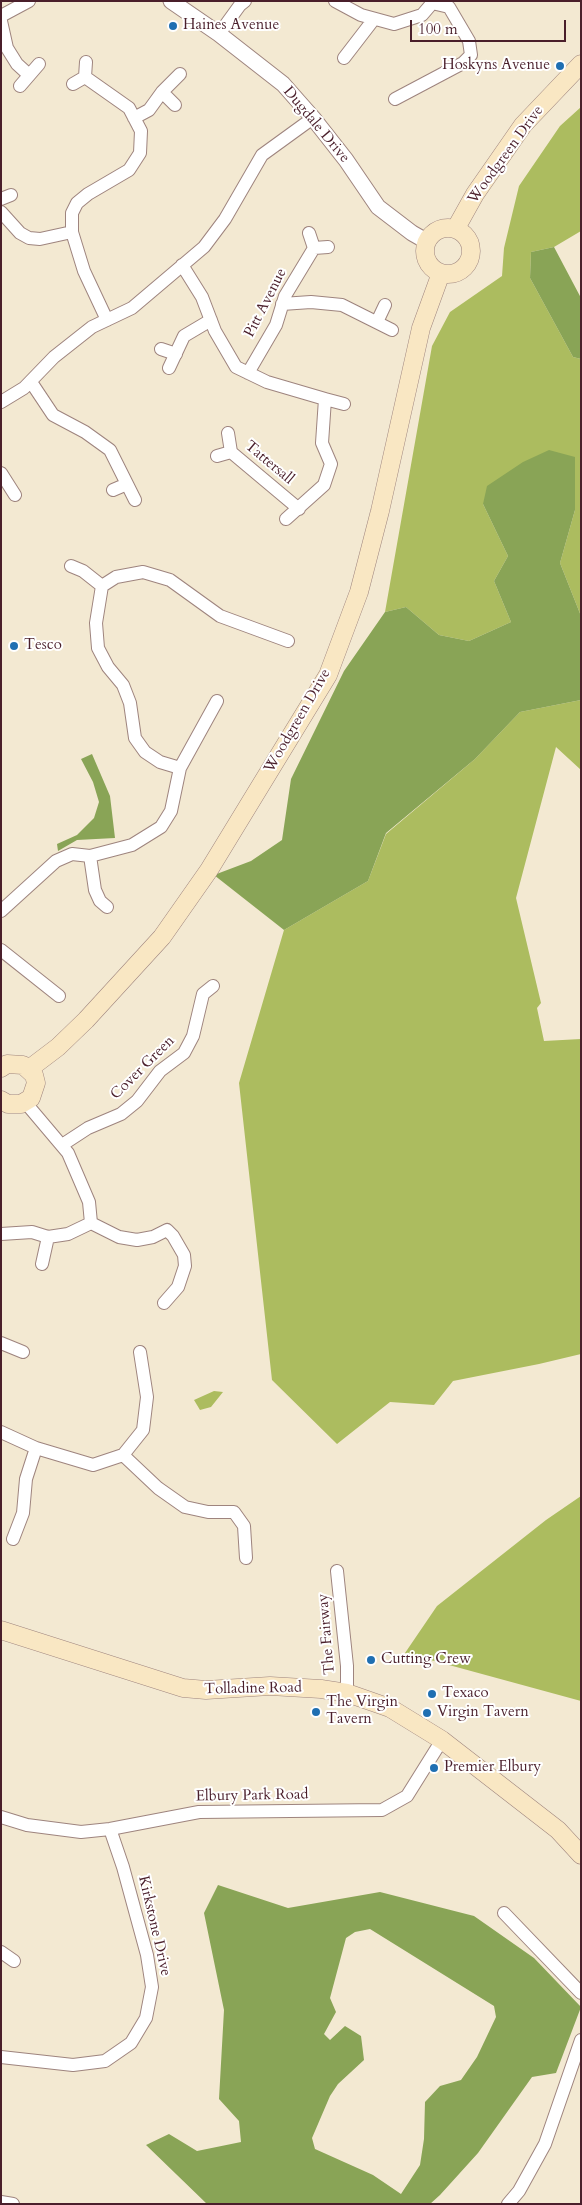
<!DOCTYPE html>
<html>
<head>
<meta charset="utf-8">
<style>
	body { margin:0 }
	#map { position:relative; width:582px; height:2205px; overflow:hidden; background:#f3e9d2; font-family:Cardo,serif }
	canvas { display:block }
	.frame { position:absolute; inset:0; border:2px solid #4a1f2b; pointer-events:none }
	.scale { position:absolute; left:410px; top:20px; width:156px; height:22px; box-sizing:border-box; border:2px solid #4a1f2b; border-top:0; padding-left:6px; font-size:15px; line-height:18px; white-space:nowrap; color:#4a1f2b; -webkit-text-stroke:4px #fff; paint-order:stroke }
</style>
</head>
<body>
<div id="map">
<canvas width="582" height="2205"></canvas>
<div class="frame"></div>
<div class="scale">100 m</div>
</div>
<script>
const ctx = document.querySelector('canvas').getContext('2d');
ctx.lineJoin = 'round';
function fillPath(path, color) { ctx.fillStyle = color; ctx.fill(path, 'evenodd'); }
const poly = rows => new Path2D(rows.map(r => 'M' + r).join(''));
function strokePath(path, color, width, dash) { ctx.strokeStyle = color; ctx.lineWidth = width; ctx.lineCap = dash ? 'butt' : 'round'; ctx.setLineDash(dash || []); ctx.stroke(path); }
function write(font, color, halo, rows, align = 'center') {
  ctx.font = font + ' Cardo,serif'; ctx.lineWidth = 4; ctx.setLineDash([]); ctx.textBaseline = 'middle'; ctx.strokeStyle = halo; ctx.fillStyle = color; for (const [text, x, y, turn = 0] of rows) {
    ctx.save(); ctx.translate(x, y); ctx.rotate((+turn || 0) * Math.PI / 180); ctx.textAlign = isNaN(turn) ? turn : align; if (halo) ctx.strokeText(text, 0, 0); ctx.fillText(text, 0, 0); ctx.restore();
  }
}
fillPath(poly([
	[581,107,581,231,554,247,531,252,530,278,573,357,581,359,581,616,560,563,575,510,483,504,508,556,494,581,511,622,469,641,439,635,406,607,385,612,432,346,450,312,502,276,504,248,519,186,560,126],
	[581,700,581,770,556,747,516,898,541,1003,537,1008,544,1041,581,1039,581,1354,539,1364,453,1381,434,1405,390,1402,337,1444,272,1380,239,1083,284,930,368,881,386,834,475,759,520,712],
	[214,1391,223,1392,211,1407,200,1410,194,1400],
	[581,1496,581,1701,405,1653,437,1606,546,1520]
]), '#acbc5f');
fillPath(poly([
	[554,247,581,298,581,359,573,357,530,278,531,252],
	[549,450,575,457,575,510,560,563,581,616,581,700,520,712,475,759,386,833,368,881,284,930,214,875,251,861,282,840,291,779,344,671,385,612,406,607,439,635,469,641,511,622,494,581,508,556,483,504,487,486,523,462],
	[92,754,110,796,115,838,77,840,58,851,57,844,77,835,94,818,99,802,93,782,81,759],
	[218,1885,288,1908,380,1892,474,1916,534,1958,581,2007,556,2073,532,2077,478,2153,440,2195,430,2204,207,2204,146,2145,169,2134,197,2151,241,2142,239,2121,219,2099,224,2010,204,1913],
	[370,1929,494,2006,496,2017,477,2057,461,2080,440,2086,425,2102,424,2139,420,2165,401,2194,373,2175,315,2149,312,2138,330,2096,338,2084,364,2060,361,2036,345,2026,330,2040,324,2034,336,2012,330,1998,346,1938,355,1932]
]), '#89a456');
const minor = poly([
	[335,1,361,15,394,24,422,15,434,1],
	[1,16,29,1],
	[1,21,7,48,17,64,29,75],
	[219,34,240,5,245,1],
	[344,58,374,19],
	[85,77,129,108,141,131,140,153,129,170,88,194,77,203,72,213,72,232,84,271,107,320],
	[73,84,85,77,86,62],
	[20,86,39,64],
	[162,92,175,105],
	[395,99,463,63,471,55,469,41,449,7,432,3],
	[134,118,149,110,162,92,180,74],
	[1,199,11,195],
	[1,212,20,233,29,238,40,239,72,232],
	[309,233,314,248,328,247],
	[182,265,202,297,215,331,236,367,267,382,325,399,322,443,331,464,324,485,286,519],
	[282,304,311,302,342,305,392,330],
	[377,322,385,305],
	[161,349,176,354],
	[169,368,184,336,211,320],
	[248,373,276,325,285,296,314,248],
	[31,382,53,415,85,432,110,450,127,484,113,490],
	[325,399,344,404],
	[1,402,24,388,54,357,92,327,132,308,204,247,225,219,262,155,313,118],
	[228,433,231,452],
	[217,456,231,452,299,509],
	[1,473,15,495],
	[127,484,135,500],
	[71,566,83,571,102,586],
	[180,768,160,762,145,752,135,738,130,703,123,685,108,667,98,648,96,623,102,586,116,577,143,572,170,580,220,616,288,641],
	[90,856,95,890,100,901,107,907],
	[1,911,56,861,72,854,90,856,132,845,161,827,171,811,180,768,217,701],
	[1,950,59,996],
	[28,1101,30,1108,68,1153,89,1202,91,1223],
	[62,1145,88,1128,121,1114,137,1101,160,1071,184,1053,193,1036,203,994,213,986],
	[91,1223,119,1237,137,1240,153,1237,167,1230,173,1236,184,1255,185,1266,178,1287,164,1303],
	[1,1234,32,1232,48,1237,68,1234,91,1223],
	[42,1264,48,1237],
	[1,1343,23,1352],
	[1,1432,36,1448,93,1465,123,1455,143,1430,147,1397,140,1352],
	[123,1455,158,1488,185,1507,208,1512,234,1512,244,1526,246,1558],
	[13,1539,23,1513,26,1479,36,1448],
	[337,1571,347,1666,347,1693],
	[1,1817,27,1825,81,1832,110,1829,199,1812,382,1810,407,1796,442,1740],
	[504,1913,581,1993],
	[1,1952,14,1961],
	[1,2057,73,2065,105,2061,131,2043,146,2018,152,1987,147,1955,123,1867,110,1829],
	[1,2202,13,2204],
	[508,2204,519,2191,545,2144,581,2040]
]);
const tertiary = poly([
	[171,1,219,34,283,84,313,118,346,160,378,207,412,233,426,241]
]);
const secondary = poly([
	'425 251a23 23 0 1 1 46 0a23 23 0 1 1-46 0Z',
	[456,228,475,194,523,125,581,64],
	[1,1068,7,1064,23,1065,34,1075,36,1083,31,1098,21,1104,8,1104,1,1100],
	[29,1069,58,1047,86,1020,162,937,209,870,328,675,359,592,380,511,421,328,441,273],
	[1,1630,183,1688,206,1690,270,1686,321,1689,347,1693,390,1708,442,1740,558,1830,581,1855]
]);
strokePath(minor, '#9e847e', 14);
strokePath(tertiary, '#9e847e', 17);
strokePath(secondary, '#9e847e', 19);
strokePath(minor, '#fff', 12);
strokePath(tertiary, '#fff', 15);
strokePath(secondary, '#f9e7c3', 18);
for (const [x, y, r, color] of [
	[173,26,5,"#1f6fb2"],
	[560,66,5,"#1f6fb2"],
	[14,646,5,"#1f6fb2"],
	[371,1660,5,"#1f6fb2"],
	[432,1694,5,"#1f6fb2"],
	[316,1712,5,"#1f6fb2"],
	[427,1713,5,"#1f6fb2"],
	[434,1768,5,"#1f6fb2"]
]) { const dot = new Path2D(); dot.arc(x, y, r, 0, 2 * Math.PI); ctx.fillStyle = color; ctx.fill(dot); strokePath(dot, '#fff', 2); }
write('15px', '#4a1f2b', '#fff', [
	["Haines Avenue",183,26],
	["Hoskyns Avenue",550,66,"right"],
	["Tesco",24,646],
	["Cutting Crew",381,1660],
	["Texaco",442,1694],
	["The Virgin",326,1703],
	["Tavern",326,1720],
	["Virgin Tavern",437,1713],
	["Premier Elbury",444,1768]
], 'left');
write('15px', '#4a1f2b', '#fff', [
	["Dugdale Drive",316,125,50],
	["Woodgreen Drive",506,155,-54],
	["Pitt Avenue",266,303,-63],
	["Tattersall",269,463,40],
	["Woodgreen Drive",298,721,-60],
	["Cover Green",143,1068,-45],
	["The Fairway",327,1634,-95],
	["Tolladine Road",253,1689,-1],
	["Elbury Park Road",252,1796,-1],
	["Kirkstone Drive",154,1926,77]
]);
</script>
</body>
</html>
